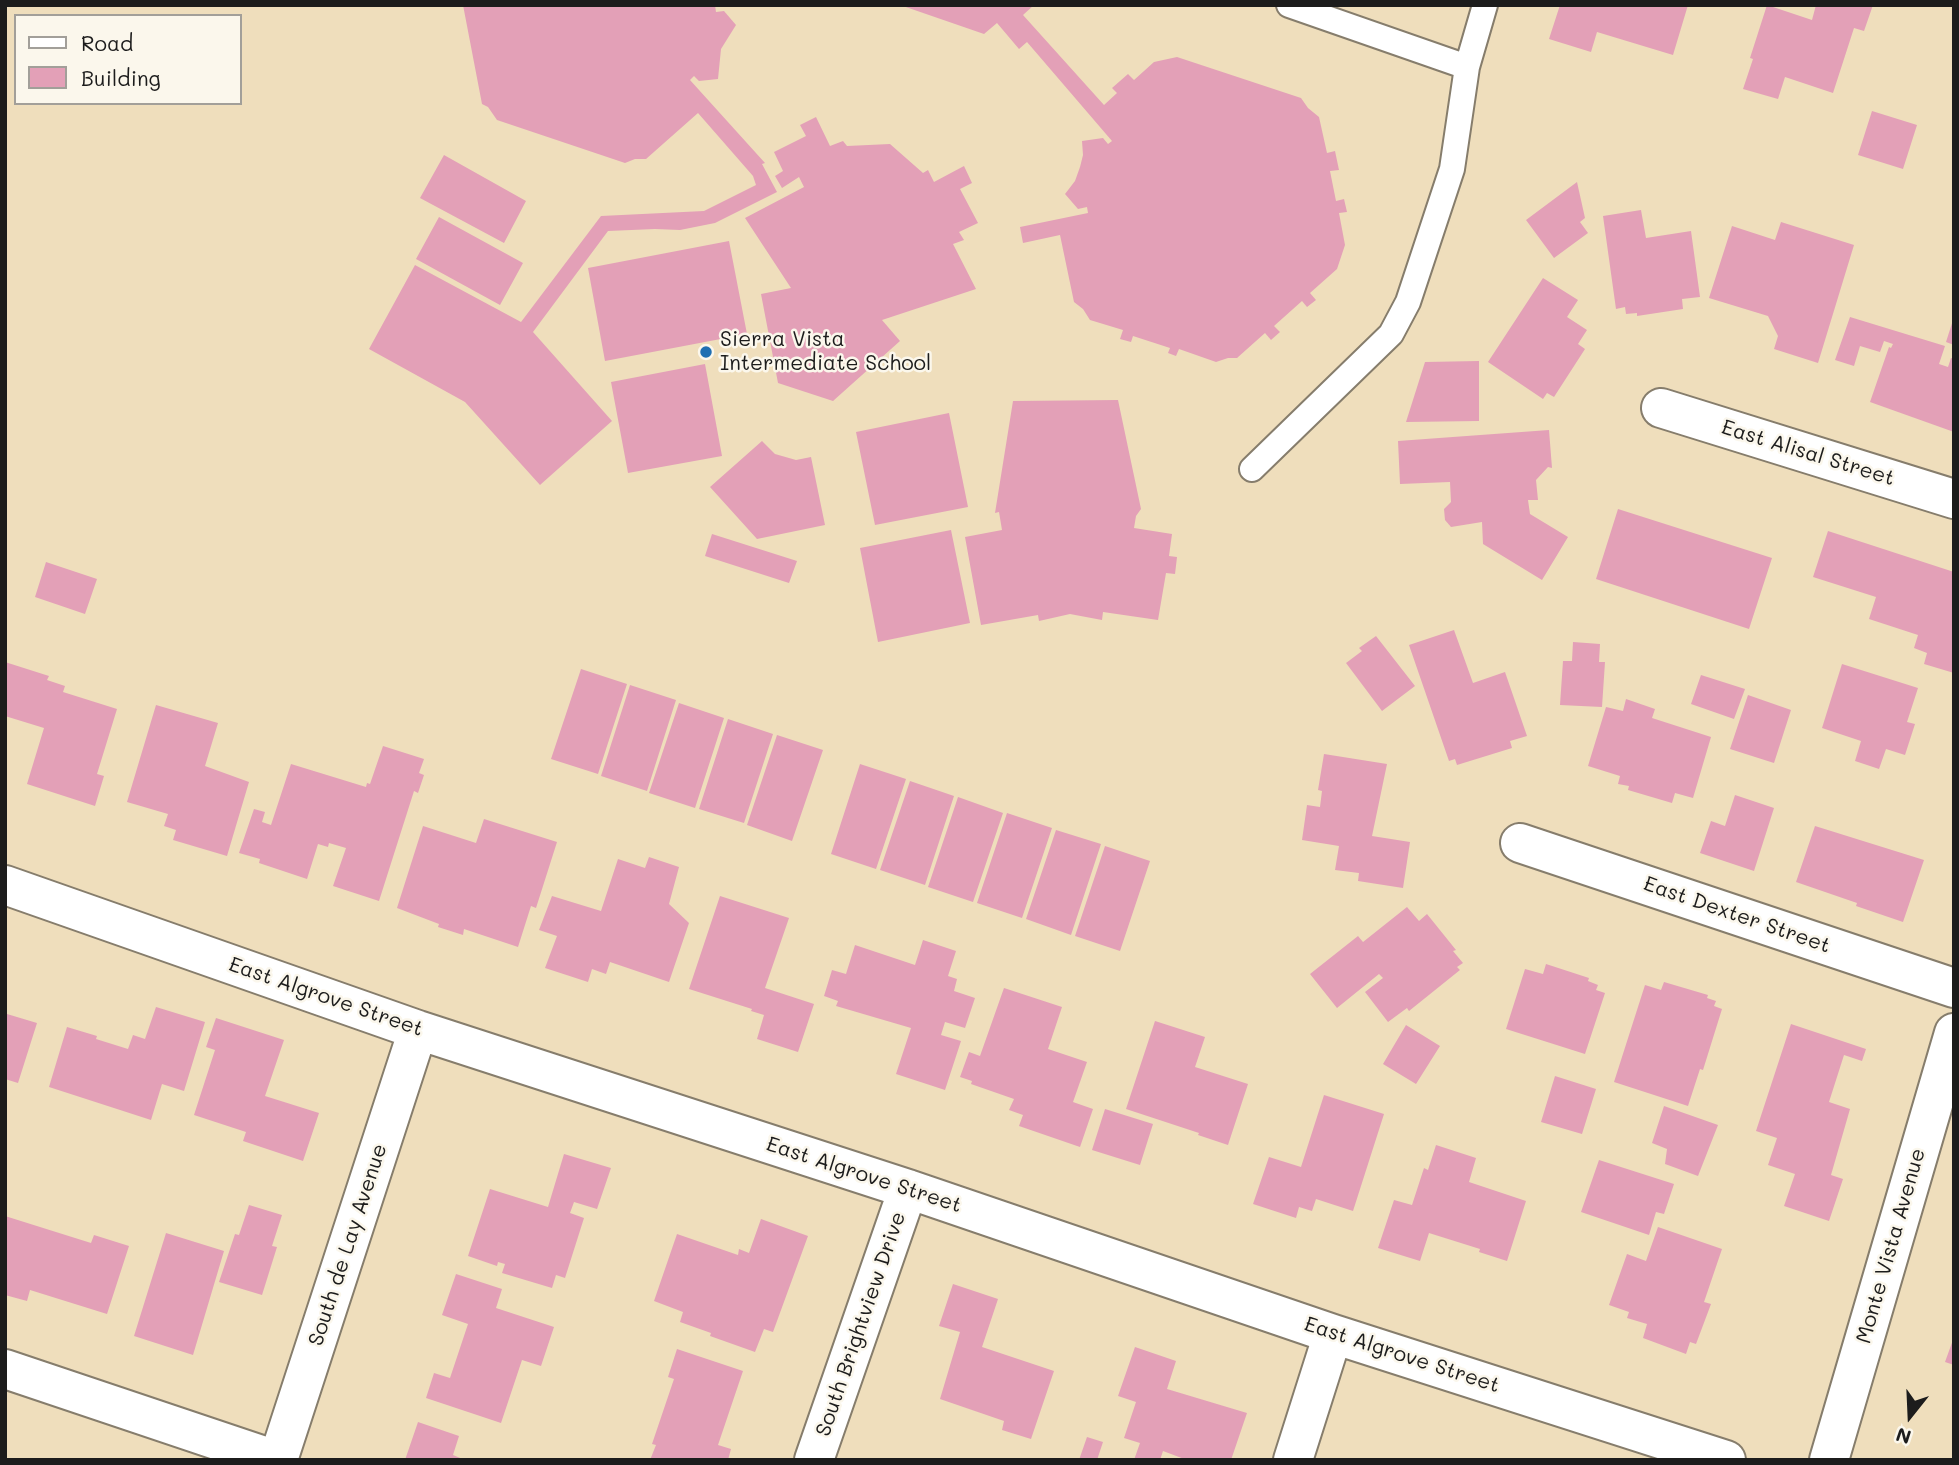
<!DOCTYPE html>
<html>
<head>
<meta charset="utf-8">
<style>
	body { margin:0 }
	#map { position:relative; width:1959px; height:1465px; overflow:hidden; background:#efdebc; font-family:Mali,sans-serif }
	canvas { display:block }
	.frame { position:absolute; inset:0; border:7px solid #1c1c1c; pointer-events:none }
	.legend { position:absolute; left:14px; top:14px; width:228px; height:91px; box-sizing:border-box; background:#fbf7ec; border:2px solid #a29f99; margin:0; padding:9px 12px; list-style:none; font-size:21px; color:#1c1c1c }
	.legend li { display:flex; align-items:center; gap:14px; height:35px }
	.legend b { width:35px; border:2px solid #a29f99 }
	.north { position:absolute; left:1875px; top:1381px; width:70px; height:70px; -webkit-text-stroke:5px #fbf7ec; paint-order:stroke; rotate:198deg; font-size:19px; font-weight:700; line-height:28px; text-align:center; color:#1c1c1c }
	.north::after { content:''; display:block; margin:auto; width:24px; height:32px; background:#1c1c1c; clip-path:polygon(50% 0,100% 100%,50% 72%,0 100%) }
</style>
</head>
<body>
<div id="map">
<canvas width="1959" height="1465"></canvas>
<div class="frame"></div>
<ul class="legend">
<li><b style="height:9px;background:#fff"></b>Road</li>
<li><b style="height:19px;background:#e3a0b7"></b>Building</li>
</ul>
<div class="north">N</div>
</div>
<script>
const ctx = document.querySelector('canvas').getContext('2d');
ctx.lineJoin = 'round';
function fillPath(path, color) { ctx.fillStyle = color; ctx.fill(path, 'evenodd'); }
const poly = rows => new Path2D(rows.map(r => 'M' + r).join(''));
function strokePath(path, color, width, dash) { ctx.strokeStyle = color; ctx.lineWidth = width; ctx.lineCap = dash ? 'butt' : 'round'; ctx.setLineDash(dash || []); ctx.stroke(path); }
function write(font, color, halo, rows, align = 'center') {
  ctx.font = font + ' Mali,sans-serif'; ctx.lineWidth = 5; ctx.setLineDash([]); ctx.textBaseline = 'middle'; ctx.strokeStyle = halo; ctx.fillStyle = color; for (const [text, x, y, turn = 0] of rows) {
    ctx.save(); ctx.translate(x, y); ctx.rotate((+turn || 0) * Math.PI / 180); ctx.textAlign = isNaN(turn) ? turn : align; if (halo) ctx.strokeText(text, 0, 0); ctx.fillText(text, 0, 0); ctx.restore();
  }
}
fillPath(poly([
	[463,5,715,5,716,12,724,11,736,25,721,49,718,79,699,81,694,76,690,80,765,163,762,164,777,192,715,223,680,230,655,229,608,231,533,332,612,421,540,485,465,402,369,349,415,265,521,322,601,216,704,211,756,185,753,176,698,113,646,159,635,159,625,163,497,120,488,107,482,104],
	[900,5,1034,5,1023,15,1104,105,1117,93,1112,88,1128,74,1134,80,1154,62,1177,57,1301,98,1308,108,1319,117,1327,153,1335,151,1339,170,1330,171,1336,201,1344,199,1347,212,1339,213,1345,245,1337,269,1310,293,1316,300,1307,307,1302,301,1274,326,1280,332,1271,340,1265,333,1237,358,1228,358,1216,362,1179,349,1176,356,1168,353,1170,348,1133,336,1131,342,1120,339,1123,330,1090,320,1083,309,1074,302,1060,235,1023,243,1020,227,1088,213,1087,207,1078,209,1065,194,1075,181,1080,167,1083,155,1082,141,1103,138,1108,144,1112,141,1027,42,1019,49,997,23,984,34],
	[1560,5,1688,5,1673,55,1597,32,1591,52,1549,39],
	[1767,5,1812,20,1816,5,1873,5,1864,31,1854,28,1833,93,1785,77,1778,99,1743,89,1753,59,1750,58],
	[1872,111,1917,125,1903,169,1858,155],
	[816,117,830,146,843,141,847,146,890,144,923,173,928,170,934,182,964,166,972,183,960,189,978,223,959,232,964,240,953,244,976,289,882,320,900,341,833,401,778,383,761,294,791,288,745,218,804,187,799,177,782,188,775,176,783,171,774,152,806,136,800,125],
	[444,155,526,201,504,243,420,198],
	[1577,182,1585,218,1580,222,1588,233,1554,258,1526,220],
	[1641,210,1646,238,1691,231,1700,297,1682,299,1683,309,1637,316,1637,313,1626,314,1625,307,1616,309,1603,216],
	[439,217,523,263,500,305,416,259],
	[1781,222,1854,245,1818,363,1774,349,1778,336,1768,316,1709,298,1732,226,1775,240],
	[729,241,747,334,605,361,588,268],
	[1543,278,1578,300,1567,317,1587,330,1578,344,1585,349,1554,397,1547,393,1543,399,1488,362],
	[1850,317,1945,346,1939,364,1948,367,1951,358,1954,359,1954,432,1870,402,1889,347,1891,348,1893,344,1884,341,1880,352,1860,346,1854,366,1835,360],
	[1953,320,1954,320,1954,345,1946,342],
	[1479,361,1479,421,1406,422,1425,362],
	[705,364,722,456,628,473,611,382],
	[1118,400,1141,509,1136,516,1134,528,1172,534,1169,556,1177,557,1175,574,1166,573,1158,620,1103,612,1102,620,1070,614,1039,621,1038,615,981,625,965,537,1002,530,999,512,995,513,1013,401],
	[949,413,968,507,875,525,856,432],
	[1549,430,1552,468,1548,467,1536,480,1538,500,1528,500,1530,514,1568,537,1542,580,1483,544,1482,522,1451,527,1445,520,1444,509,1451,502,1450,482,1400,484,1398,441],
	[762,441,775,454,796,460,811,457,825,525,757,539,710,487],
	[1618,509,1772,558,1749,629,1596,579],
	[951,530,970,623,878,642,860,548],
	[1828,531,1954,572,1954,673,1924,664,1927,653,1914,648,1918,635,1869,619,1876,597,1813,577],
	[712,534,797,561,789,583,705,556],
	[46,562,97,579,85,614,35,597],
	[1454,630,1473,683,1505,672,1527,736,1510,741,1512,748,1457,765,1455,759,1449,761,1409,645],
	[1376,636,1415,686,1382,711,1346,663,1362,651,1359,648],
	[1573,642,1600,644,1599,662,1605,662,1602,707,1560,705,1563,661,1572,661],
	[5,662,49,676,47,680,65,686,63,692,117,709,97,774,104,776,95,806,27,784,44,728,5,716],
	[1842,664,1918,688,1907,722,1915,724,1905,755,1886,749,1879,769,1855,761,1861,741,1822,728],
	[581,669,627,684,598,774,551,759],
	[1701,675,1745,689,1734,719,1691,704],
	[630,685,676,700,647,791,601,776],
	[1748,695,1791,710,1774,763,1730,749],
	[1626,699,1655,709,1652,718,1711,737,1693,798,1675,793,1672,803,1628,790,1629,786,1618,784,1620,776,1588,766,1606,707,1623,711],
	[679,703,724,718,695,808,649,793],
	[156,705,218,723,205,766,249,782,227,856,173,840,176,830,164,826,168,814,127,802],
	[728,719,773,734,744,823,699,809],
	[777,735,823,750,792,841,747,825],
	[383,746,424,759,419,773,424,775,418,793,414,791,379,901,333,886,346,848,329,843,328,847,318,844,307,879,259,863,260,859,239,853,254,809,265,812,262,822,271,825,291,764,366,787,367,783,370,784],
	[1324,754,1387,764,1372,836,1410,842,1403,888,1358,881,1359,873,1335,870,1339,846,1302,840,1307,805,1320,807,1322,791,1318,790],
	[860,764,906,779,876,869,831,854],
	[910,781,954,796,925,885,880,870],
	[1735,795,1774,808,1754,871,1700,853,1711,821,1725,826],
	[958,797,1003,813,973,902,928,887],
	[1007,813,1052,828,1022,918,977,903],
	[484,819,557,842,536,908,531,906,518,947,464,929,463,935,438,927,439,924,397,908,423,826,476,843],
	[1815,826,1924,860,1903,922,1856,906,1857,903,1796,882],
	[1056,830,1101,844,1071,935,1026,919],
	[1105,846,1150,861,1120,951,1075,936],
	[649,857,679,867,669,904,689,923,669,982,610,962,606,974,592,969,588,982,545,968,557,936,539,930,552,896,601,911,618,859,645,868],
	[720,896,789,918,765,988,814,1004,798,1052,757,1039,764,1015,751,1011,752,1009,689,989],
	[1407,907,1419,921,1427,914,1456,950,1453,951,1463,963,1457,967,1460,970,1409,1011,1407,1008,1388,1022,1365,992,1383,978,1379,974,1337,1008,1310,974,1358,936,1363,942],
	[923,940,956,951,948,976,957,979,954,991,975,998,965,1028,945,1022,941,1035,961,1041,945,1090,896,1074,911,1028,836,1006,838,1001,824,996,832,970,846,974,855,945,915,965],
	[1546,964,1589,978,1588,981,1598,985,1596,990,1605,993,1585,1054,1506,1029,1525,969,1543,974],
	[1664,982,1708,995,1707,998,1716,1001,1714,1006,1722,1009,1703,1070,1700,1069,1688,1106,1614,1082,1645,985,1661,990],
	[1004,988,1062,1007,1048,1049,1087,1062,1073,1102,1093,1109,1080,1147,1019,1126,1023,1115,1009,1110,1014,1099,971,1084,972,1081,960,1077,969,1052,980,1056],
	[156,1007,205,1022,184,1091,162,1084,151,1120,49,1087,67,1027,97,1036,96,1039,128,1049,133,1035,145,1039],
	[7,1014,37,1023,18,1083,5,1079,5,1015],
	[216,1018,284,1040,265,1096,319,1113,303,1161,243,1141,246,1132,194,1115,215,1050,206,1047],
	[1155,1021,1205,1037,1195,1067,1248,1084,1228,1145,1198,1135,1199,1133,1126,1109],
	[1791,1024,1866,1049,1862,1061,1844,1055,1829,1102,1850,1109,1831,1175,1843,1179,1829,1221,1784,1206,1795,1174,1768,1165,1777,1138,1756,1131],
	[1406,1025,1440,1046,1416,1084,1383,1064],
	[1555,1076,1596,1089,1582,1134,1541,1122],
	[1324,1095,1384,1114,1353,1211,1316,1199,1312,1211,1299,1207,1296,1218,1253,1204,1269,1157,1301,1167],
	[1664,1106,1718,1125,1698,1176,1665,1164,1667,1149,1652,1143],
	[1105,1109,1153,1124,1140,1165,1092,1150],
	[1436,1145,1476,1158,1469,1182,1526,1201,1507,1261,1479,1252,1480,1249,1429,1233,1420,1261,1378,1248,1394,1200,1412,1205,1424,1168,1428,1170],
	[564,1154,611,1168,597,1209,574,1202,570,1213,584,1218,565,1278,556,1275,552,1288,502,1273,505,1264,498,1262,497,1266,468,1256,490,1189,548,1207],
	[1599,1160,1674,1184,1664,1214,1656,1212,1649,1235,1581,1212],
	[249,1205,282,1215,272,1246,277,1247,262,1295,219,1282,235,1234,239,1235],
	[5,1216,91,1243,94,1235,129,1246,107,1314,30,1290,27,1301,5,1295],
	[761,1219,808,1236,773,1332,764,1329,755,1352,710,1336,711,1333,680,1322,683,1312,654,1301,677,1234,738,1255,739,1249,749,1253],
	[1658,1227,1722,1249,1704,1302,1711,1304,1696,1344,1690,1342,1686,1354,1643,1338,1647,1324,1627,1318,1629,1312,1609,1305,1627,1254,1646,1261],
	[166,1233,224,1251,193,1355,134,1336],
	[456,1274,502,1289,496,1308,554,1327,541,1366,522,1360,501,1423,426,1398,434,1373,450,1378,468,1324,442,1315],
	[953,1284,998,1299,982,1347,1054,1371,1031,1439,1002,1430,1004,1421,940,1399,960,1332,939,1326],
	[1954,1337,1954,1365,1945,1362],
	[1135,1347,1176,1361,1167,1389,1247,1413,1231,1460,1187,1460,1163,1451,1160,1460,1134,1460,1140,1443,1124,1438,1136,1402,1118,1396],
	[677,1349,743,1371,718,1445,731,1449,728,1460,650,1460,656,1445,652,1444,674,1379,668,1377],
	[418,1422,459,1436,453,1455,465,1460,405,1460],
	[1087,1437,1103,1442,1097,1460,1079,1460]
]), '#e3a0b7');
const service = poly([
	[1289,5,1467,67,1485,5],
	[1252,469,1391,334,1408,302,1452,169,1467,67]
]);
const minor = poly([
	[1661,408,1954,499],
	[1520,843,1954,988],
	[5,885,418,1030,908,1189,1333,1334,1726,1460],
	[5,1369,276,1460],
	[278,1460,418,1030],
	[814,1460,908,1189],
	[1293,1460,1333,1334],
	[1829,1460,1954,1033]
]);
strokePath(service, '#867d6c', 28);
strokePath(minor, '#867d6c', 42);
strokePath(service, '#fff', 24);
strokePath(minor, '#fff', 38);
for (const [x, y, r, color] of [
	[706,352,7,"#1f6fb2"]
]) { const dot = new Path2D(); dot.arc(x, y, r, 0, 2 * Math.PI); ctx.fillStyle = color; ctx.fill(dot); strokePath(dot, '#fbf7ec', 2.5); }
write('21px', '#1c1c1c', '#fbf7ec', [
	["Sierra Vista",720,340],
	["Intermediate School",720,364]
], 'left');
write('21px', '#1c1c1c', '#fbf7ec', [
	["East Alisal Street",1808,453,17],
	["East Dexter Street",1737,915,19],
	["East Algrove Street",326,997,19],
	["East Algrove Street",864,1175,18],
	["South de Lay Avenue",348,1245,-72],
	["Monte Vista Avenue",1891,1246,-74],
	["South Brightview Drive",861,1324,-71],
	["East Algrove Street",1402,1355,18]
]);
</script>
</body>
</html>
